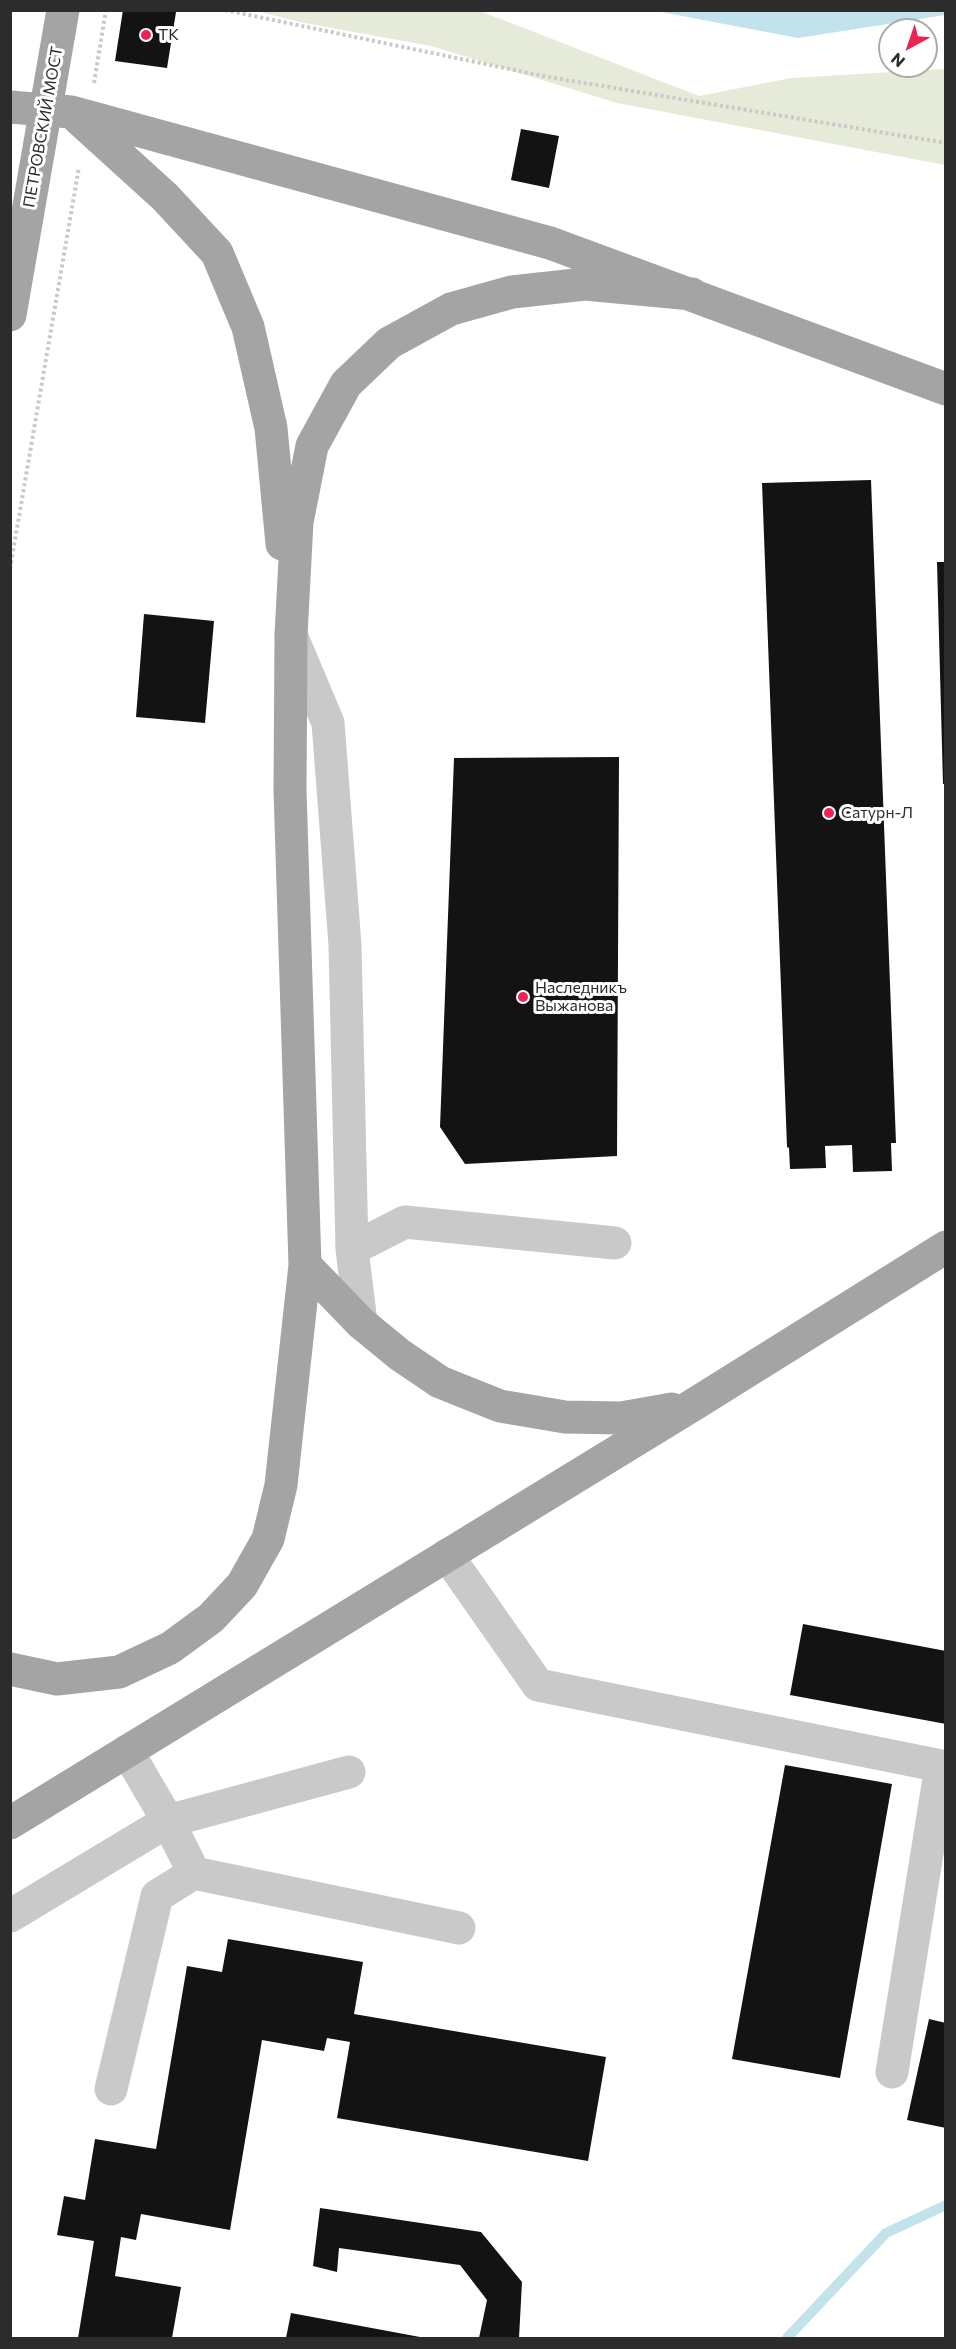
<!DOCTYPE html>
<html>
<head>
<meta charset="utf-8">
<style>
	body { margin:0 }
	#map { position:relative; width:956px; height:2349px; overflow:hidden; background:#fff; font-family:Commissioner,sans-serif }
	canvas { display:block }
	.frame { position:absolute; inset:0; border:12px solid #2c2c2c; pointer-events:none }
	.north { position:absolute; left:878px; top:18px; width:60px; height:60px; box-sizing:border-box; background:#fff; border:2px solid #ababab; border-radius:50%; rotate:220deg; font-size:16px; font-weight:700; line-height:24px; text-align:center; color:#2c2c2c }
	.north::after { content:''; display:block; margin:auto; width:21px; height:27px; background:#ed2453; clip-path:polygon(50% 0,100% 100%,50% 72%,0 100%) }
</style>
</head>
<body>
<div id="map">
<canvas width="956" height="2349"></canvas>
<div class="frame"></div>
<div class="north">N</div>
</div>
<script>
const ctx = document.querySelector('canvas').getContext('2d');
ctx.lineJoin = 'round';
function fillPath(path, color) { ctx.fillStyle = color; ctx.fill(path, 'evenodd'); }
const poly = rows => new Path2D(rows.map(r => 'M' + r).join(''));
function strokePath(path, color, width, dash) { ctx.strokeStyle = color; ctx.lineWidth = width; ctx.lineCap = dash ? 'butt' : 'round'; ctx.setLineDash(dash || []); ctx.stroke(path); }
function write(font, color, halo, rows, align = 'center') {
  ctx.font = font + ' Commissioner,sans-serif'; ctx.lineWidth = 6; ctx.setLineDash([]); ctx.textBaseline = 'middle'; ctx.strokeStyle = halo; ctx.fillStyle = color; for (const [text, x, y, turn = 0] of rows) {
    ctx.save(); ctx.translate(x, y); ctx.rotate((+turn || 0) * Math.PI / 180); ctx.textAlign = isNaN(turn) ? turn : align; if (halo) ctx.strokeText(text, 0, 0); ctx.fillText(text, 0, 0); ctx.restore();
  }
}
fillPath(poly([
	[257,11,480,11,699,96,791,78,945,69,945,165,617,103,431,46,299,22]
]), '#e5ebd8');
fillPath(poly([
	[945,10,945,15,798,38,656,11]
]), '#c3e3ec');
strokePath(poly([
	[787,2338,886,2233,946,2205]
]), '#c3e3ec', 10);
fillPath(poly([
	[123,10,176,12,167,68,115,61],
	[521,129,559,136,549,188,511,180],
	[871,480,896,1143,891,1143,892,1171,853,1172,852,1145,825,1146,826,1168,790,1169,789,1148,787,1147,762,483],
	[937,562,946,562,946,784,943,784],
	[144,614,214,621,205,723,136,717],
	[619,757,617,1156,465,1164,440,1127,454,758],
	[803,1624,946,1651,946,1724,790,1695],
	[785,1765,892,1784,840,2078,732,2059],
	[228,1939,363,1962,354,2014,606,2057,588,2161,337,2118,350,2042,327,2038,324,2051,262,2040,230,2230,141,2214,136,2240,121,2237,115,2276,181,2287,172,2338,78,2338,94,2241,57,2235,64,2196,85,2200,95,2139,156,2149,187,1966,222,1972],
	[929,2019,946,2023,946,2128,907,2120],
	[320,2208,481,2232,522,2282,519,2338,479,2338,487,2300,460,2265,339,2248,337,2272,313,2266],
	[291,2313,420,2337,420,2338,286,2338]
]), '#131313');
strokePath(poly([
	[225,10,548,77,946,143],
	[94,83,106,10],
	[10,569,79,167]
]), '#c9c9c9', 4, [3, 3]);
strokePath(poly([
	[291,635,328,723,345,945,352,1249,361,1323],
	[352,1249,405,1222,615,1243],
	[447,1555,538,1685,941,1766,892,2072],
	[194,1873,459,1928],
	[10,1916,168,1821,349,1772],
	[111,2089,157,1896,194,1873,168,1821,127,1751]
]), '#c9c9c9', 33);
strokePath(poly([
	[10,107,71,112,550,243,946,389],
	[78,118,165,197,217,253,248,327,271,428,282,544],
	[10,315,63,10],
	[305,1265,361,1323,400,1355,440,1382,500,1406,565,1417,621,1418,672,1409],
	[10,1669,57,1679,119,1672,170,1648,211,1618,242,1585,268,1539,281,1485,305,1265,290,790,291,635,297,522,312,446,346,384,389,343,451,309,512,292,585,284,692,294],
	[10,1823,693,1405,946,1247]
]), '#a4a4a4', 33);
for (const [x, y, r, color] of [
	[146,35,6,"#ed2453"],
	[829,813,6,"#ed2453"],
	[523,997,6,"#ed2453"]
]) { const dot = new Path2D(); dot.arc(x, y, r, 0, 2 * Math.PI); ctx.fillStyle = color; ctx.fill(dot); strokePath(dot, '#fff', 2); }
write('16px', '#2c2c2c', '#fff', [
	["ТК",158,35],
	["Сатурн-Л",841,813],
	["Наследникъ",535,988],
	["Выжанова",535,1006]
], 'left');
write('16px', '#2c2c2c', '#fff', [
	["ПЕТРОВСКИЙ МОСТ",43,127,-80]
]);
</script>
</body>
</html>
